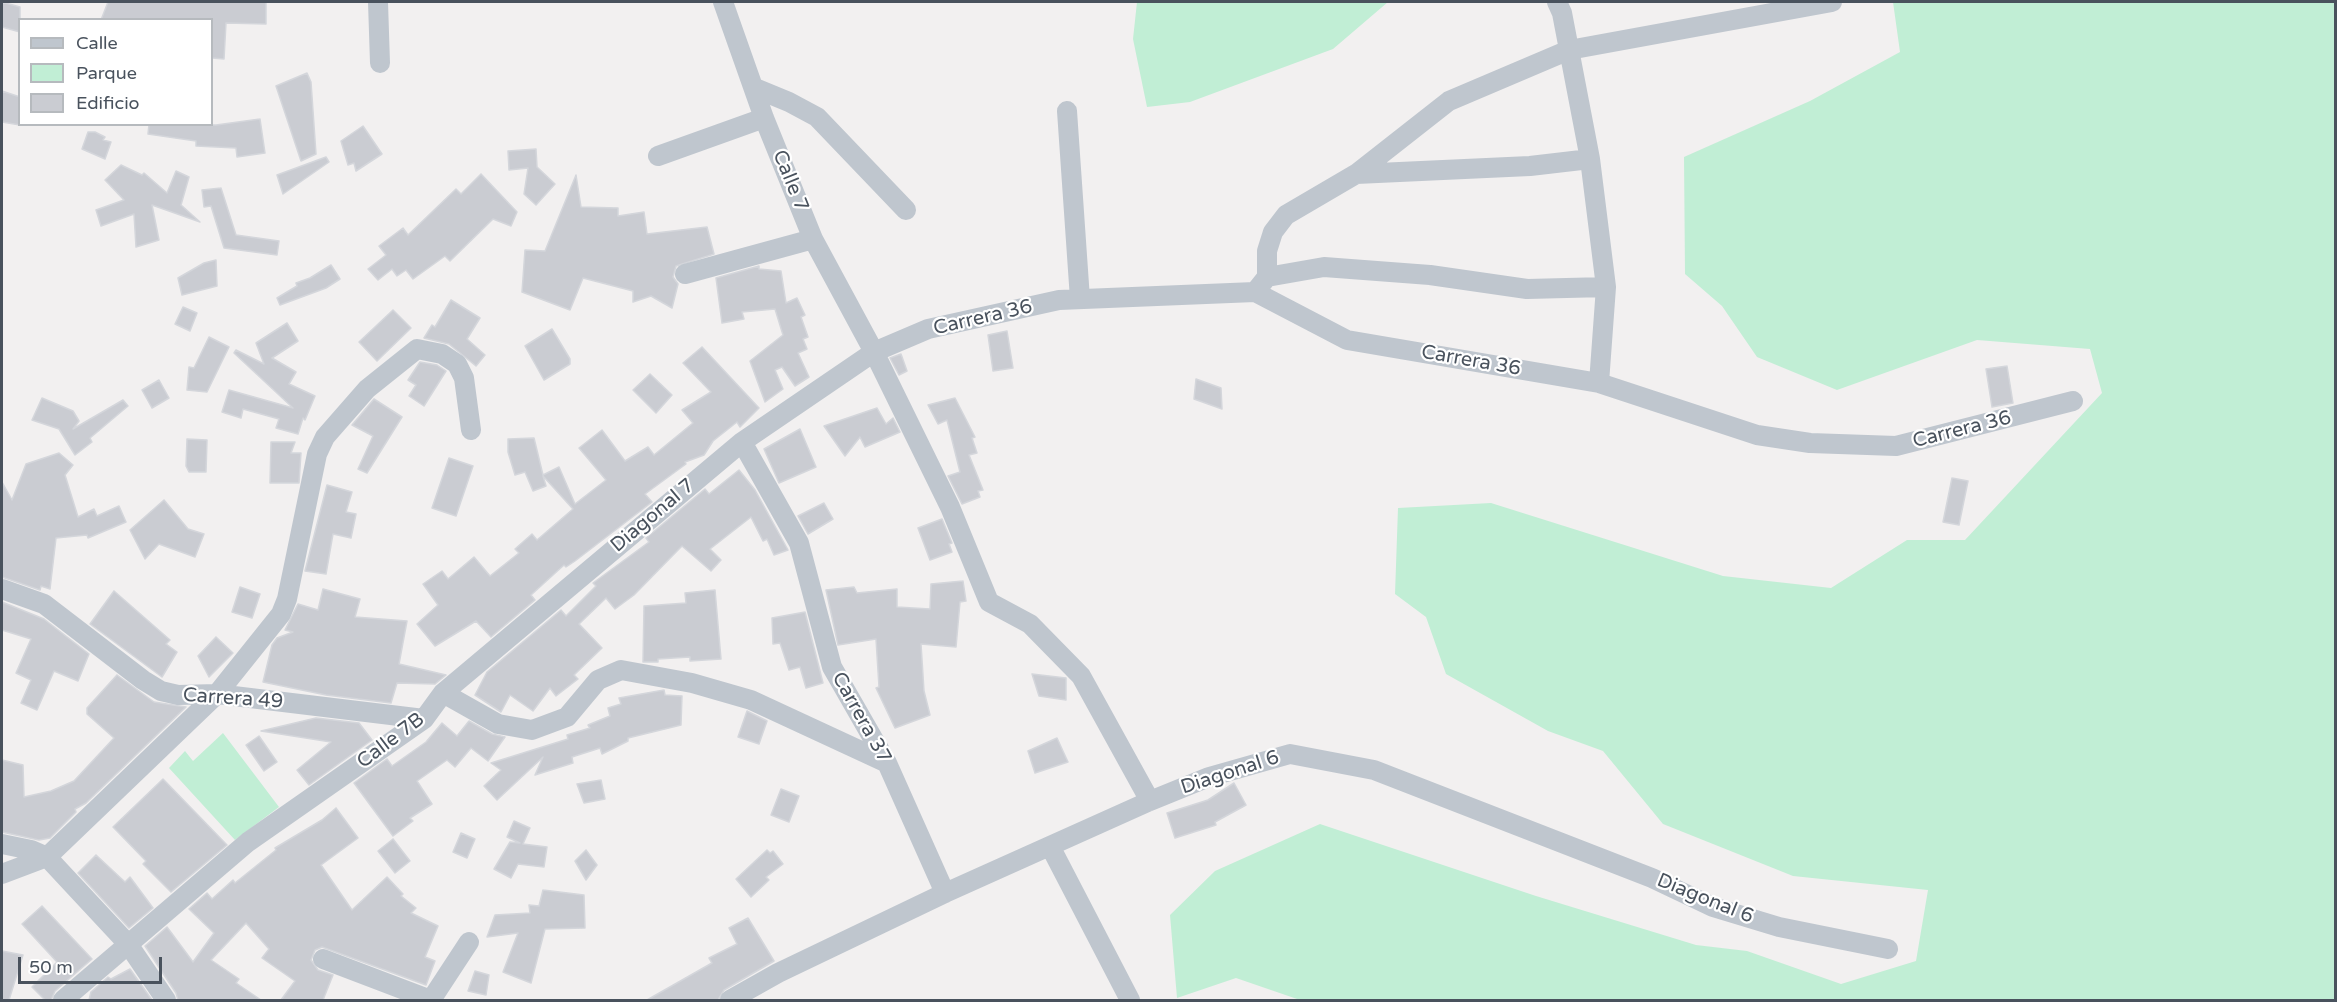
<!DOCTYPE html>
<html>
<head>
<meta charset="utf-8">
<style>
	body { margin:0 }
	#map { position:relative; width:2337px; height:1002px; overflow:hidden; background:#f2f0f0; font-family:"Varela Round",sans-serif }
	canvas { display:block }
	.frame { position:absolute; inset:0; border:3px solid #49525d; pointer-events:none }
	.legend { position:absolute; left:18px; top:18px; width:195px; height:108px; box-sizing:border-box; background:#fff; border:2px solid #b6babe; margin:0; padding:8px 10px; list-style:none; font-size:18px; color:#49525d }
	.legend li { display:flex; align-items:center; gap:12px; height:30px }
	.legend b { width:30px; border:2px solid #b6babe }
	.scale { position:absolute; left:18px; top:957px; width:144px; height:27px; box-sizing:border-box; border:3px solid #49525d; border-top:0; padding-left:8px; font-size:18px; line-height:21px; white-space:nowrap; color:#49525d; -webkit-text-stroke:4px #fff; paint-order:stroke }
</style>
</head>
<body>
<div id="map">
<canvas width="2337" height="1002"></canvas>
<div class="frame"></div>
<ul class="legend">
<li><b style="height:8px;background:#bfc6ce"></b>Calle</li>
<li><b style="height:16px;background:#c1eed5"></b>Parque</li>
<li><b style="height:16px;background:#caccd2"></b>Edificio</li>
</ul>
<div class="scale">50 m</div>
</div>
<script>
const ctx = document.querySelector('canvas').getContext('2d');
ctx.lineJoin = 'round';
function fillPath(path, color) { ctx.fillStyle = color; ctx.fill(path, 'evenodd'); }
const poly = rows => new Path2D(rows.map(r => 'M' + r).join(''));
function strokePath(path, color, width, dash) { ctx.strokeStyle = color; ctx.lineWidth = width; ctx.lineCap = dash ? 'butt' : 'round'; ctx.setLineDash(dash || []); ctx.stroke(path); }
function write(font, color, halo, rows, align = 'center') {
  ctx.font = font + ' "Varela Round",sans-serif'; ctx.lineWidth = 4.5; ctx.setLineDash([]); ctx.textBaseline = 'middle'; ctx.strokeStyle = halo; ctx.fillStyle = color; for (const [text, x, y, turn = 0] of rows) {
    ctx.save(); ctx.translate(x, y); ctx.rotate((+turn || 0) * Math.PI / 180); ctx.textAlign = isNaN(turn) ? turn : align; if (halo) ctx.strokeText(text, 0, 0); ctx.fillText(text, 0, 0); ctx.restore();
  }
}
fillPath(poly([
	[1137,2,1388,2,1333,49,1190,102,1147,107,1133,39],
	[1893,2,2335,2,2335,1000,1300,1000,1236,978,1177,998,1170,915,1215,871,1320,824,1536,896,1696,945,1747,951,1841,984,1916,961,1928,890,1793,876,1663,824,1603,751,1548,731,1446,674,1426,617,1395,594,1398,508,1491,503,1723,576,1831,588,1907,540,1965,540,2102,393,2090,349,1977,340,1837,390,1757,357,1722,306,1685,274,1684,157,1810,101,1900,52],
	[223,733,279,807,235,840,169,768,185,751,193,761]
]), '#c1eed5');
const building = poly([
	[2,2,20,7,20,32,2,27,2,2],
	[108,2,266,2,266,24,226,23,224,59,212,58,212,20,101,20,108,2],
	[307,73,311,82,316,154,301,161,276,86,307,73],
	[2,91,20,97,20,125,2,122,2,91],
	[260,119,265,153,237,157,236,148,196,146,196,141,148,134,149,124,216,125,260,119],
	[363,126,382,154,356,171,354,163,348,165,341,141,363,126],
	[88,132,95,132,105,137,103,140,111,142,105,159,82,149,88,132],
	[536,149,537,167,555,184,536,205,524,194,528,168,509,170,508,151,536,149],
	[326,157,329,162,283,194,277,175,326,157],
	[121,165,142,175,144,173,167,193,176,171,189,177,181,205,200,222,152,205,159,240,136,247,134,214,101,226,96,210,124,200,105,180,121,165],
	[481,174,517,212,511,226,493,219,450,261,445,256,413,279,406,270,397,276,392,269,378,280,368,269,386,255,379,246,403,228,408,235,456,189,461,194,481,174],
	[576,175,581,207,618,208,618,216,644,212,647,234,707,227,714,254,676,266,673,277,678,284,672,308,651,296,633,302,633,291,583,278,570,310,522,292,525,250,545,251,576,175],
	[221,188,236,235,279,241,277,255,224,248,211,206,204,207,202,190,221,188],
	[216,260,217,286,182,295,178,278,204,263,216,260],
	[331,265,340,279,326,288,280,305,277,298,297,286,296,283,310,278,331,265],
	[759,266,759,269,781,271,786,303,797,298,805,315,801,317,808,337,803,339,807,349,798,353,809,377,795,386,782,367,775,370,783,389,765,402,750,361,783,335,775,309,742,312,744,319,722,323,716,278,759,266],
	[451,300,480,318,467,339,485,355,476,366,449,344,424,338,432,325,435,327,451,300],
	[183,307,197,313,190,331,175,324,183,307],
	[393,310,411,328,377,361,359,342,393,310],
	[287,323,298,341,272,358,296,372,289,384,315,396,305,420,303,418,298,434,276,428,279,419,243,409,241,418,222,412,229,390,293,408,234,353,236,350,264,364,256,343,287,323],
	[552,329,570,359,570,364,544,380,525,346,552,329],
	[1007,331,1013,368,993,371,988,335,1007,331],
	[209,337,229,347,207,392,187,390,189,367,194,368,209,337],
	[702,347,759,408,740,427,737,422,713,441,704,455,685,462,686,464,645,494,652,502,575,561,566,567,564,565,531,595,535,600,491,637,476,621,435,646,417,624,438,605,423,584,442,571,448,579,474,557,490,576,519,553,515,549,532,534,537,540,573,509,543,476,546,486,533,491,525,472,515,475,508,452,508,439,534,438,543,475,559,467,575,504,606,480,579,448,602,430,625,461,648,447,654,455,693,423,682,410,711,392,683,363,702,347],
	[901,354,907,371,899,375,890,358,901,354],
	[420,362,437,365,446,371,424,406,409,396,416,385,408,380,420,362],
	[2007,366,2013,403,1992,407,1986,369,2007,366],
	[650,374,672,395,656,413,633,390,650,374],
	[1196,379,1221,388,1222,409,1194,399,1196,379],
	[159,380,169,398,152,408,142,390,159,380],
	[42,398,73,411,79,421,73,429,123,400,128,406,90,438,92,442,75,455,59,429,32,420,42,398],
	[955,398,975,437,972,438,977,453,969,455,983,490,978,491,980,497,962,504,948,476,960,472,947,420,938,424,928,405,955,398],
	[374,399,402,417,367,473,358,469,373,436,352,425,374,399],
	[877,408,886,424,893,418,900,432,865,447,860,437,845,456,824,426,877,408],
	[800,429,816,467,779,483,764,449,800,429],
	[187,439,207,440,206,472,189,472,186,466,187,439],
	[271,442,295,442,291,453,301,453,299,483,270,483,271,442],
	[59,453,73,465,65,475,78,517,94,509,97,516,119,506,126,522,88,538,87,535,56,538,50,589,41,586,40,590,2,577,2,482,12,500,26,464,59,453],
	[449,458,473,466,456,516,432,508,449,458],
	[739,470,755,490,788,550,774,555,767,539,763,541,751,517,710,549,721,560,711,571,682,546,634,595,615,609,606,598,579,624,602,648,574,675,578,679,556,696,550,688,533,711,510,695,501,712,475,695,487,672,561,610,566,616,596,586,593,583,649,542,646,538,705,489,709,494,739,470],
	[1952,478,1968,481,1959,525,1943,522,1952,478],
	[327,485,352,492,346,512,356,514,351,538,333,534,326,574,305,571,327,485],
	[164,500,188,529,204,534,195,557,159,544,145,559,130,530,164,500],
	[824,503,833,519,808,534,798,516,824,503],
	[942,519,952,543,949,544,952,552,930,560,918,528,942,519],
	[963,581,966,601,960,602,956,647,921,644,924,691,930,715,895,728,876,688,879,687,876,639,838,645,826,590,854,587,857,593,897,589,897,607,930,609,931,584,963,581],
	[240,587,260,594,252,618,232,612,240,587],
	[323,589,360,599,355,617,407,621,399,664,446,675,435,684,397,683,391,703,326,695,263,682,272,645,277,638,293,632,285,630,298,604,318,610,323,589],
	[715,590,721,659,690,661,690,657,658,659,658,662,643,662,644,606,686,603,685,593,715,590],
	[114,591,170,640,166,644,177,652,162,677,90,624,114,591],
	[2,602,44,619,89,654,78,681,54,671,37,710,21,703,31,680,16,673,31,639,2,630,2,602],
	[805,612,823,683,806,688,800,667,789,670,780,643,773,644,772,618,805,612],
	[216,637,233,653,209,677,198,656,216,637],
	[1032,674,1066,678,1066,700,1039,696,1032,674],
	[117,675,154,702,186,707,86,803,75,809,76,812,50,838,39,840,2,832,2,760,23,765,24,797,51,791,74,781,114,738,87,714,87,708,117,675],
	[664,690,665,695,682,696,681,725,628,738,628,741,602,754,600,748,572,757,573,763,535,775,543,757,497,800,484,786,501,770,491,763,568,739,567,735,590,728,588,725,610,716,608,708,621,704,619,698,664,690],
	[747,711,767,721,759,744,738,737,747,711],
	[316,718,359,723,372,740,309,785,297,770,331,742,261,731,316,718],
	[469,721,492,734,505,737,488,761,471,748,455,767,447,760,417,781,432,804,410,818,413,821,393,836,354,783,387,759,392,766,426,742,442,723,457,736,469,721],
	[259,736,277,762,264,771,246,745,259,736],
	[1057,738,1068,762,1035,773,1028,751,1057,738],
	[163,779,227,845,171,892,143,864,146,861,113,827,163,779],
	[601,780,605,799,584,803,577,784,601,780],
	[1234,783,1246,805,1215,822,1216,825,1175,838,1167,813,1208,800,1234,783],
	[781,789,799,796,789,822,771,815,781,789],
	[336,808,358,838,321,865,352,910,387,877,403,894,401,896,416,908,411,913,438,926,425,957,435,961,426,985,322,947,315,950,311,960,318,970,333,975,323,1000,281,1000,295,981,262,958,269,949,246,923,211,960,239,979,236,983,261,1000,178,1000,176,993,145,946,167,927,193,962,214,933,189,909,207,893,212,899,233,880,235,883,276,850,275,848,322,820,336,808],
	[514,821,530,828,523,844,547,847,544,867,518,864,511,878,494,869,510,842,520,843,507,837,514,821],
	[461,833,475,839,467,858,453,852,461,833],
	[393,839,410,861,395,873,378,851,393,839],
	[586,850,597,865,586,880,575,861,586,850],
	[767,850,770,853,773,851,783,864,766,877,769,880,751,897,736,879,767,850],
	[96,855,125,882,130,877,153,908,129,928,78,873,96,855],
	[543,890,584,895,585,928,545,929,531,983,503,972,518,933,487,937,495,915,530,913,529,905,539,906,543,890],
	[42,906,92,959,55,991,51,1000,45,1000,32,987,57,962,22,924,42,906],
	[748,918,774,961,724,990,718,1000,647,1000,712,963,709,958,737,944,729,928,748,918],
	[2,951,23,955,9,1000,2,1000,2,951],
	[130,969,152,1000,89,1000,91,992,108,977,111,979,130,969],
	[475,971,489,975,486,995,468,991,475,971]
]);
fillPath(building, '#caccd2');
strokePath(building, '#d4d6db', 1.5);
strokePath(poly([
	[378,2,380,63],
	[723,2,764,118,813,239,874,352,950,507,989,602,1030,624,1081,676,1150,801],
	[1557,2,1562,13,1590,159,1606,287,1599,383],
	[755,88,789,102,817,117,906,210],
	[1067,111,1080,299],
	[658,156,764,118],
	[1356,174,1530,166,1590,159],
	[685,274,813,239],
	[1267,277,1324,267,1430,275,1527,289,1606,287],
	[1255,292,1267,277,1267,251,1273,232,1286,215,1356,174,1449,101,1569,50,1832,2],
	[742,442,799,543,832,667,887,763,945,893],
	[2,589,44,604,143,680,161,691,178,695,217,694,424,719],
	[443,693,498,724,532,730,567,717,598,680,621,670,692,683,751,700,887,763],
	[2,844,31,850,47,857,128,944,166,1000],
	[1050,846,1130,1000],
	[2,874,47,857,217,694,281,614,287,599,317,454,325,437,367,389,417,349,442,354,457,364,464,378,471,430],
	[323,959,431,1000],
	[63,1000,248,842,424,719,443,693,742,442,874,352,928,329,1059,300,1255,292,1347,340,1599,383,1757,435,1810,443,1896,446,2073,401],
	[431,1000,469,942],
	[730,1000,778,973,945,893,1150,801,1209,777,1290,754,1374,770,1652,878,1713,907,1779,927,1888,949]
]), '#bfc6ce', 20);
write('20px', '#49525d', '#fff', [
	["Calle 7",790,181,68],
	["Carrera 36",983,318,-13],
	["Carrera 36",1471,361,10],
	["Carrera 36",1962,430,-14],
	["Diagonal 7",653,516,-40],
	["Carrera 49",233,699,4],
	["Carrera 37",861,718,61],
	["Calle 7B",391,741,-37],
	["Diagonal 6",1230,773,-18],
	["Diagonal 6",1705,899,22]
]);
</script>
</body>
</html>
